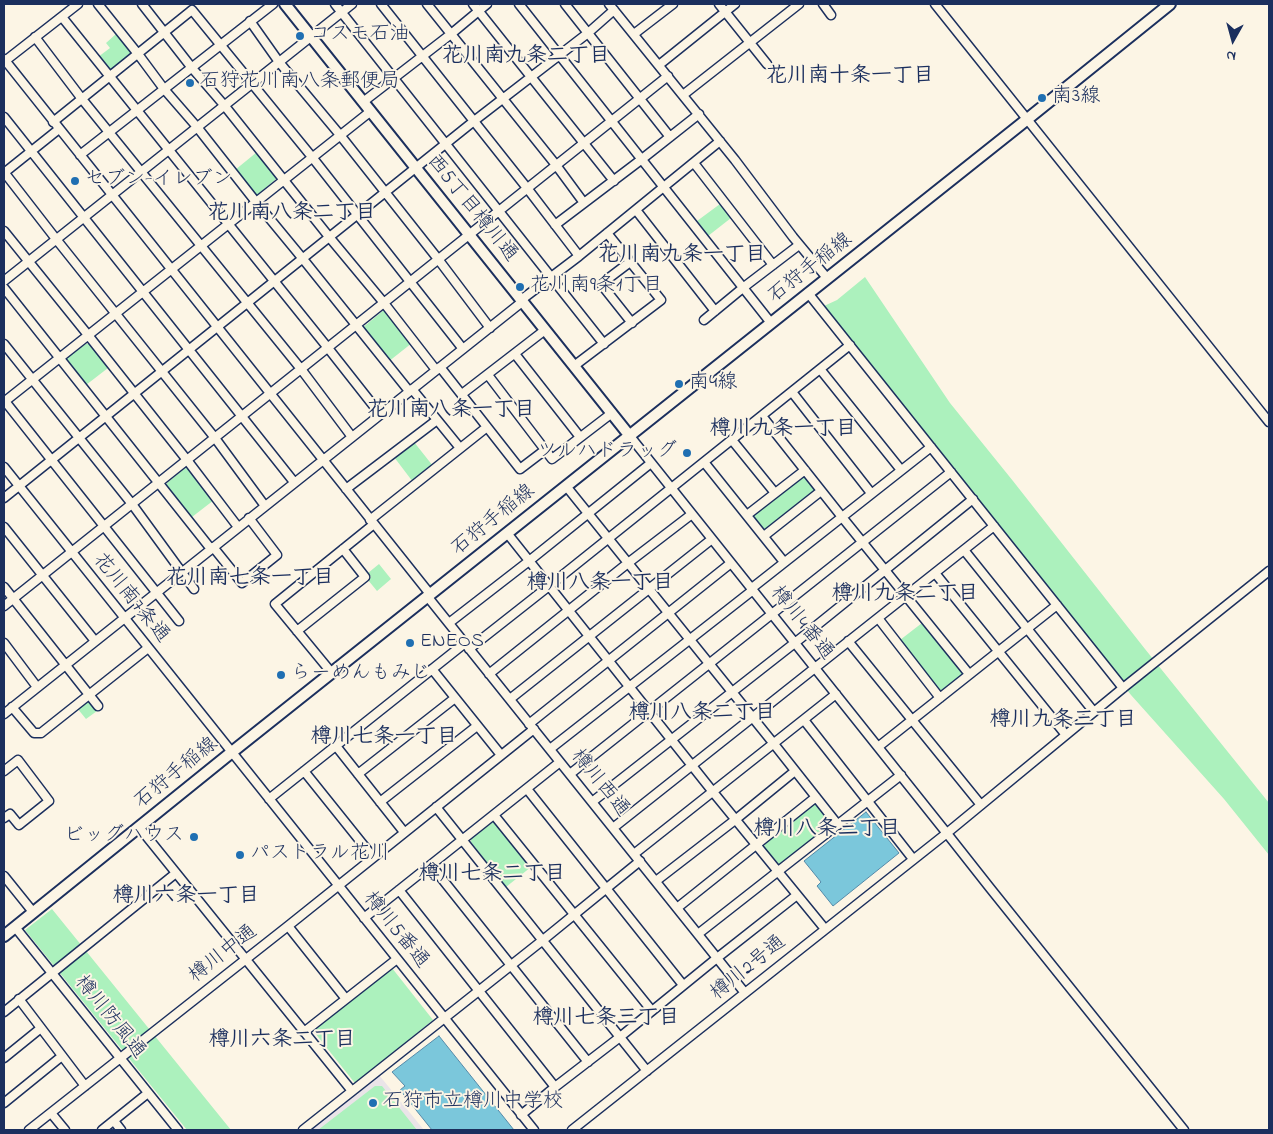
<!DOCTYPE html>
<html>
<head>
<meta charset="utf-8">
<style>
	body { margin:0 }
	#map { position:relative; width:1273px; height:1134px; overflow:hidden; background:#fcf5e5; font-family:"Indie Flower",sans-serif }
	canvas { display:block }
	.frame { position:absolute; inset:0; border:5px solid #1b2f5e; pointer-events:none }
	.north { position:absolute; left:1208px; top:15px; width:50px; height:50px; -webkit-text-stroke:4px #fcf5e5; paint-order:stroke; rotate:187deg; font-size:14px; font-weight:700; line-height:20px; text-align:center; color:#1b2f5e }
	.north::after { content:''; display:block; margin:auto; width:18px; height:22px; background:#1b2f5e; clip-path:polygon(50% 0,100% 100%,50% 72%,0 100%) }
</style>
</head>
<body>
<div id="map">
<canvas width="1273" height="1134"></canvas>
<div class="frame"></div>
<div class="north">N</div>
</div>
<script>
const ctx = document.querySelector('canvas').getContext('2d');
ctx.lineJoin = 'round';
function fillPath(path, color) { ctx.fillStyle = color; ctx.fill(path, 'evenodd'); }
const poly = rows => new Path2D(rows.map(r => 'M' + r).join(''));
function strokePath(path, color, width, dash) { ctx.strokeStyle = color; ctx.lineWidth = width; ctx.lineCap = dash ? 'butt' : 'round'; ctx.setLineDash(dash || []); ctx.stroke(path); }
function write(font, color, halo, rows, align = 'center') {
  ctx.font = font + ' "Indie Flower","Klee One",sans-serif'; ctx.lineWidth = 4; ctx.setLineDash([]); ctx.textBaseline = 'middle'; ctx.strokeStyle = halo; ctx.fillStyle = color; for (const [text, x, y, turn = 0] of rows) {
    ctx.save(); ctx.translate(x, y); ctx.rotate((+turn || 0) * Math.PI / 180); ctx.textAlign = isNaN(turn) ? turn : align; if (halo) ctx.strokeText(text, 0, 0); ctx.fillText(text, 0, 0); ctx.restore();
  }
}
fillPath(poly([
	[379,1075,424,1130,310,1130]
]), '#eae4e8');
fillPath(poly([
	[116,34,130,52,130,54,109,71,98,57,110,48,106,43],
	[257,152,277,176,276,179,257,195,254,194,235,170],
	[720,204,731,218,708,236,697,221],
	[865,277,950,403,1013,481,1145,649,1269,803,1269,855,1224,799,1131,695,824,306,837,300],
	[385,309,412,343,388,362,361,329],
	[86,344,90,344,108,368,86,385,66,361,66,358],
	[414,442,433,466,413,482,394,457],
	[185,468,188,469,214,500,192,517,166,486,167,483],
	[803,476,806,476,815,488,815,491,766,529,763,529,753,517,754,514],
	[379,564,391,579,377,591,368,580,371,577,368,573],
	[922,623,963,672,963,675,942,691,940,691,900,640],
	[87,700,89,700,97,711,86,719,77,708],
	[814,804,816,804,831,822,831,825,781,864,779,864,764,847,765,844],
	[493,822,495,822,531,867,506,887,471,842,471,839],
	[52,909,231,1130,187,1130,25,930],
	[391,968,392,968,433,1020,356,1083,354,1082,315,1033,315,1029],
	[375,1086,382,1086,417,1130,318,1130]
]), '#acf1bd');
const water = poly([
	[866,812,899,853,833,906,817,886,821,882,804,861,866,812],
	[439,1036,514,1130,432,1130,400,1090,405,1086,392,1072,439,1036]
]);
fillPath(water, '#7bc7db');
strokePath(water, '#558aa9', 1);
const minor = poly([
	[98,4,138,54,164,89,197,127,256,202,303,259,409,391],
	[142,4,192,68,224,105,330,238,384,303,436,370],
	[335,4,604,344],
	[381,4,527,188,579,256,521,300],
	[427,4,556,165,584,203],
	[473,4,614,181],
	[519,4,771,323],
	[565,4,670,137],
	[609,4,735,160,793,237,827,278],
	[719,4,767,64],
	[823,4,831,15],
	[935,4,1269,422],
	[62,17,328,348,380,414],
	[250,21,279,62,340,135,438,259,490,328],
	[634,34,673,4],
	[35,37,82,99,301,369,352,437],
	[4,59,430,594],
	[5,61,78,4],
	[659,65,735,4],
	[683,95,799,4],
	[363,102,451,34,487,4],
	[4,117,294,482],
	[53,122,192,10,312,157,463,349],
	[80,155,273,4],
	[694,163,773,265],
	[4,172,56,239,215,438,265,506],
	[4,173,59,129],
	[636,210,715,311],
	[555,225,642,159,699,114],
	[4,231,88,335,187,460,238,527],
	[579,256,720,141],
	[630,262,601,284,632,323],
	[4,281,352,4],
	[4,288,211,549],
	[808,293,1123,688],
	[704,320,744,287,799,245],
	[4,344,132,504,194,589],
	[515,354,580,437],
	[574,366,661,300,607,233],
	[440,367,520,469,545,450],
	[820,369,901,470],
	[488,375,552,459,612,413],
	[412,389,460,448],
	[792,392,871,493],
	[462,394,545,330],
	[4,400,179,621],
	[4,402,371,111],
	[762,416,842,517,969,674],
	[629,435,949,836,990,888,1184,1130],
	[732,440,775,493],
	[704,462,784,562],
	[4,467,534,1130],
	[566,486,774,744,838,825],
	[346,489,437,420],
	[4,498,474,121,588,33,614,10],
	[747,515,805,470],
	[370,520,487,427],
	[4,527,95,641],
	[507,533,713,792,825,929],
	[764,536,821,491],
	[213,547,242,583,277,555,249,518],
	[964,550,1094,712],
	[935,573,1066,735],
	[4,587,98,706],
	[752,588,931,447],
	[427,596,745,993],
	[4,606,668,76],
	[878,618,940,698],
	[449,623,529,561,651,463],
	[297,631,365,577,343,549],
	[848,641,981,805],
	[4,643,37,687],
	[469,649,549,586,850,345],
	[432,669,501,755],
	[331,672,275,604,374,524],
	[489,674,628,563,692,514],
	[510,699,712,539],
	[12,707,34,733,41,733,148,648],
	[4,714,522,302],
	[804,720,913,859],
	[529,724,731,563],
	[336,746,404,832],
	[878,747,1057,605],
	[550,749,753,590],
	[4,771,18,760,49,801,19,825,10,814,4,818],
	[304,771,373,857],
	[358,774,455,698],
	[570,774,951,472],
	[527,789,683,985],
	[269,799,465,643],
	[380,802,477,726],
	[592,802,801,638,973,499],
	[436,807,647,1071],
	[494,815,652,1011],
	[139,827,352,1091],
	[613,828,994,526],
	[634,854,836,694],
	[431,865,588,1062],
	[4,876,33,912],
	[656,881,735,820,795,771],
	[399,890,555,1087],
	[677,908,816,797],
	[364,918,560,762],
	[288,926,346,999],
	[15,927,178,1130],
	[698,934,901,775],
	[19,999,85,1086],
	[4,1012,176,873],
	[304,1032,397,959],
	[4,1058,41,1028],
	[4,1103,62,1056],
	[51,1113,65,1130],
	[521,1115,555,1087,620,1037,717,958,797,895],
	[114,1121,121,1130],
	[29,1130,288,926,534,729],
	[102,1130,148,1093],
	[303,1130,543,940,640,861],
	[572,1130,947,833,1123,688,1269,571]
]);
const major = poly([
	[285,4,629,435],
	[4,936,232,752,1020,125,1170,4]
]);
strokePath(minor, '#1b2f5e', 11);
strokePath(major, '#1b2f5e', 14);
strokePath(minor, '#fcf5e5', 8);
strokePath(major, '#fcf5e5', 10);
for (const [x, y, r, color] of [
	[300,36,5,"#1f6fb2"],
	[190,83,5,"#1f6fb2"],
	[1042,98,5,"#1f6fb2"],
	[75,181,5,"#1f6fb2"],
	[520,287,5,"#1f6fb2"],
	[679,384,5,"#1f6fb2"],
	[687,453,5,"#1f6fb2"],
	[410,643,5,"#1f6fb2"],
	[281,675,5,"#1f6fb2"],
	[194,837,5,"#1f6fb2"],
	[240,855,5,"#1f6fb2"],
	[373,1103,5,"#1f6fb2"]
]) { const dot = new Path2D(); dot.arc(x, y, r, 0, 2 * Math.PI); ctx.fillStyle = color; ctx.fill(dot); strokePath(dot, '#fcf5e5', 2); }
write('20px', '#1b2f5e', '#fcf5e5', [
	["コスモ石油",310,36],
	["石狩花川南八条郵便局",200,83],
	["南3線",1052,98],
	["セブン-イレブン",85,181],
	["花川南9条1丁目",530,287],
	["南4線",689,384],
	["ツルハドラッグ",677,453,"right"],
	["ENEOS",420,643],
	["らーめんもみじ",291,675],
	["ビッグハウス",184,837,"right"],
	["パストラル花川",250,855],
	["石狩市立樽川中学校",383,1103]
], 'left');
write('20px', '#1b2f5e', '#fcf5e5', [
	["西5丁目樽川通",471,209,51],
	["石狩手稲線",811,269,-38],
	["石狩手稲線",494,521,-39],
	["花川南7条通",130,599,51],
	["樽川4番通",801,624,51],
	["石狩手稲線",177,774,-39],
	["樽川西通",599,784,51],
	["樽川5番通",395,931,51],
	["樽川中通",224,955,-38],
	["樽川2号通",749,969,-39],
	["樽川防風通",109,1018,51]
]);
write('bold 21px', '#1b2f5e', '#fcf5e5', [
	["花川南九条二丁目",526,58],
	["花川南十条一丁目",850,78],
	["花川南八条二丁目",292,215],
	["花川南九条一丁目",682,257],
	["花川南八条一丁目",451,412],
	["樽川九条一丁目",783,431],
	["花川南七条一丁目",250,580],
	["樽川八条一丁目",600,585],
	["樽川九条二丁目",905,596],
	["樽川八条二丁目",702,715],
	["樽川九条三丁目",1063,722],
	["樽川七条一丁目",384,739],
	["樽川八条三丁目",827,831],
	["樽川七条二丁目",492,876],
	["樽川六条一丁目",186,898],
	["樽川七条三丁目",606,1020],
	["樽川六条二丁目",282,1042]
]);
</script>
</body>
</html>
